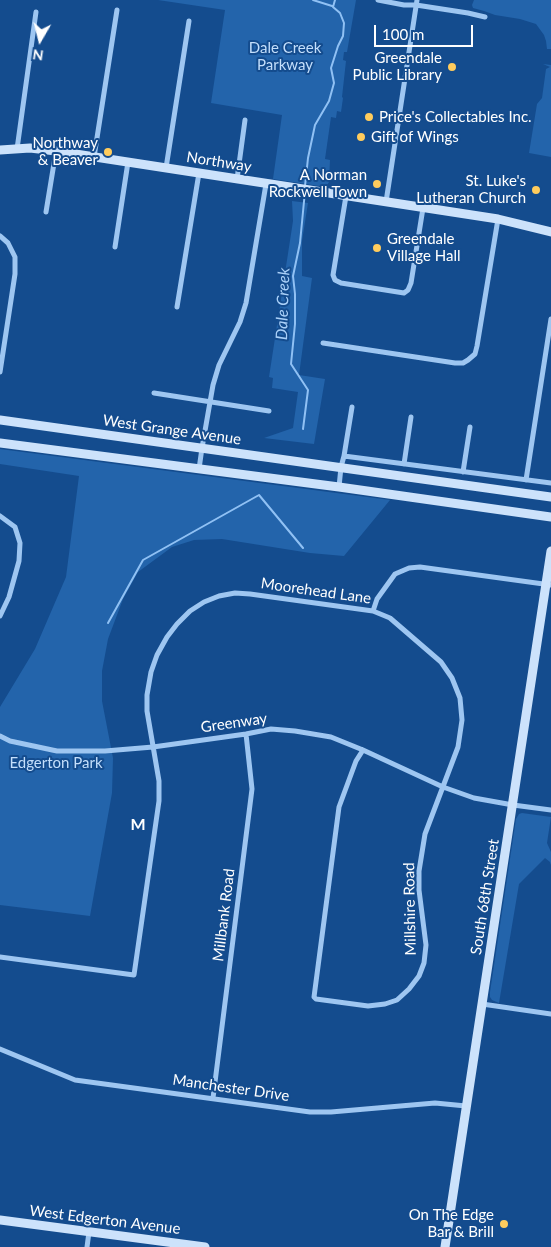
<!DOCTYPE html>
<html>
<head>
<meta charset="utf-8">
<style>
	body { margin:0 }
	#map { position:relative; width:551px; height:1247px; overflow:hidden; background:#144c8e; font-family:Lato,sans-serif }
	canvas { display:block }
	.north { position:absolute; left:15px; top:15px; width:50px; height:50px; -webkit-text-stroke:4px #144c8e; paint-order:stroke; rotate:188deg; font-size:14px; font-weight:700; line-height:20px; text-align:center; color:#fff }
	.north::after { content:''; display:block; margin:auto; width:18px; height:22px; background:#fff; clip-path:polygon(50% 0,100% 100%,50% 72%,0 100%) }
	.scale { position:absolute; left:374px; top:25px; width:99px; height:22px; box-sizing:border-box; border:2px solid #fff; border-top:0; padding-left:6px; font-size:15px; line-height:18px; white-space:nowrap; color:#fff; -webkit-text-stroke:4px #144c8e; paint-order:stroke }
</style>
</head>
<body>
<div id="map">
<canvas width="551" height="1247"></canvas>
<div class="north">N</div>
<div class="scale">100 m</div>
</div>
<script>
const ctx = document.querySelector('canvas').getContext('2d');
ctx.lineJoin = 'round';
function fillPath(path, color) { ctx.fillStyle = color; ctx.fill(path, 'evenodd'); }
const poly = rows => new Path2D(rows.map(r => 'M' + r).join(''));
function strokePath(path, color, width, dash) { ctx.strokeStyle = color; ctx.lineWidth = width; ctx.lineCap = dash ? 'butt' : 'round'; ctx.setLineDash(dash || []); ctx.stroke(path); }
function write(font, color, halo, rows, align = 'center') {
  ctx.font = font + ' Lato,sans-serif'; ctx.lineWidth = 4; ctx.setLineDash([]); ctx.textBaseline = 'middle'; ctx.strokeStyle = halo; ctx.fillStyle = color; for (const [text, x, y, turn = 0] of rows) {
    ctx.save(); ctx.translate(x, y); ctx.rotate((+turn || 0) * Math.PI / 180); ctx.textAlign = isNaN(turn) ? turn : align; if (halo) ctx.strokeText(text, 0, 0); ctx.fillText(text, 0, 0); ctx.restore();
  }
}
fillPath(poly([
	[158,0,356,0,347,52,344,52,343,60,346,61,342,97,343,98,341,112,337,111,336,118,331,117,325,159,330,160,329,182,326,187,273,179,282,115,211,103,225,10],
	[474,0,551,0,551,49,547,49,546,41,544,35,536,24,520,19,495,15,484,11,473,8,472,5],
	[543,64,551,65,551,157,529,153,537,104,542,98,546,69,550,67],
	[292,201,308,203,302,241,302,276,312,278,299,375,325,379,314,444,264,438,293,428,298,392,272,388,273,378,269,377,293,221],
	[0,449,390,500,344,556,310,553,222,539,194,540,172,547,138,572,123,599,108,639,102,671,102,701,113,758,112,793,90,916,0,905,0,707,35,649,66,577,79,476,0,464],
	[522,813,551,817,547,843,551,852,551,865,550,862,545,858,519,884,499,1003,492,1000,490,997,490,992,516,819,519,814]
]), '#2364ab');
strokePath(poly([
	[313,0,332,6],
	[305,186,308,158,315,125,329,101,334,83,331,68,338,46,343,36,344,23,340,13,333,7,335,0],
	[303,429,308,390,291,364,295,324,295,294,293,276,300,243,305,191],
	[108,623,143,560,259,495,303,548]
]), '#90c1f4', 2);
strokePath(poly([
	[378,0,404,5,416,5,468,13,485,17],
	[17,149,36,12],
	[94,157,117,10],
	[166,168,189,21],
	[237,179,245,120],
	[346,196,333,275,335,280,341,283,404,293,408,290,411,283,423,208],
	[386,202,417,0],
	[46,212,56,151],
	[0,236,8,243,15,257,15,274,0,372],
	[115,247,128,162],
	[177,307,199,173],
	[323,343,455,363,463,363,468,360,475,354,477,346,498,219],
	[154,393,269,411],
	[344,456,551,483],
	[404,464,411,417],
	[199,469,202,448,213,385,219,365,240,322,246,303,266,184],
	[463,472,470,427],
	[526,480,551,319],
	[339,487,341,467,344,456,352,407],
	[0,516,15,527,20,543,19,561,9,597,0,616],
	[373,611,377,599,395,574,409,568,420,567,551,585],
	[0,736,10,741,57,751,105,751,153,747,246,734,271,729,295,731,331,737,363,750,443,787,474,798,513,805,551,810],
	[0,957,134,975,159,801,159,781,147,711,147,695,151,672,157,655,167,637,177,624,190,611,204,602,219,596,235,593,250,594,373,611,390,618,441,662,452,678,460,698,462,720,458,747,425,834,419,871,419,890,426,945,424,963,419,976,409,989,397,1000,385,1004,368,1006,316,999,314,997,339,807,356,761,363,750],
	[482,1004,551,1014],
	[0,1049,75,1080,310,1112,331,1112,435,1103,466,1106],
	[213,1098,252,789,246,734],
	[87,1247,89,1232]
]), '#9ec6f1', 5);
strokePath(poly([
	[0,150,30,148,56,151,498,219,551,232],
	[0,420,551,497],
	[0,443,339,487,551,517],
	[0,1220,205,1247],
	[445,1247,551,551]
]), '#cce2fb', 9);
for (const [x, y, r, color] of [
	[452,67,5,"#ffcc5d"],
	[369,117,5,"#ffcc5d"],
	[361,137,5,"#ffcc5d"],
	[108,152,5,"#ffcc5d"],
	[377,184,5,"#ffcc5d"],
	[536,190,5,"#ffcc5d"],
	[377,248,5,"#ffcc5d"],
	[504,1224,5,"#ffcc5d"]
]) { const dot = new Path2D(); dot.arc(x, y, r, 0, 2 * Math.PI); ctx.fillStyle = color; ctx.fill(dot); strokePath(dot, '#144c8e', 2); }
write('15px', '#c4dffc', '#144c8e', [
	["Dale Creek",285,48],
	["Parkway",285,65],
	["Edgerton Park",56,763]
]);
write('15px', '#fff', '#144c8e', [
	["Greendale",442,58],
	["Public Library",442,75],
	["Price's Collectables Inc.",379,117,"left"],
	["Gift of Wings",371,137,"left"],
	["Northway",98,143],
	["& Beaver",98,160],
	["A Norman",367,175],
	["Rockwell Town",367,192],
	["St. Luke's",526,181],
	["Lutheran Church",526,198],
	["Greendale",387,239,"left"],
	["Village Hall",387,256,"left"],
	["On The Edge",494,1215],
	["Bar & Brill",494,1232]
], 'right');
write('15px', '#fff', '#144c8e', [
	["Northway",219,162,9],
	["West Grange Avenue",172,430,8],
	["Moorehead Lane",316,591,8],
	["Greenway",234,723,-8],
	["South 68th Street",485,897,-81],
	["Millshire Road",410,909,-91],
	["Millbank Road",224,915,-83],
	["Manchester Drive",231,1088,8],
	["West Edgerton Avenue",105,1220,7]
]);
write('italic 16px', '#aad0f8', '#144c8e', [
	["Dale Creek",283,304,-88]
]);
write('bold 16px', '#fff', '#144c8e', [
	["M",138,825]
]);
</script>
</body>
</html>
